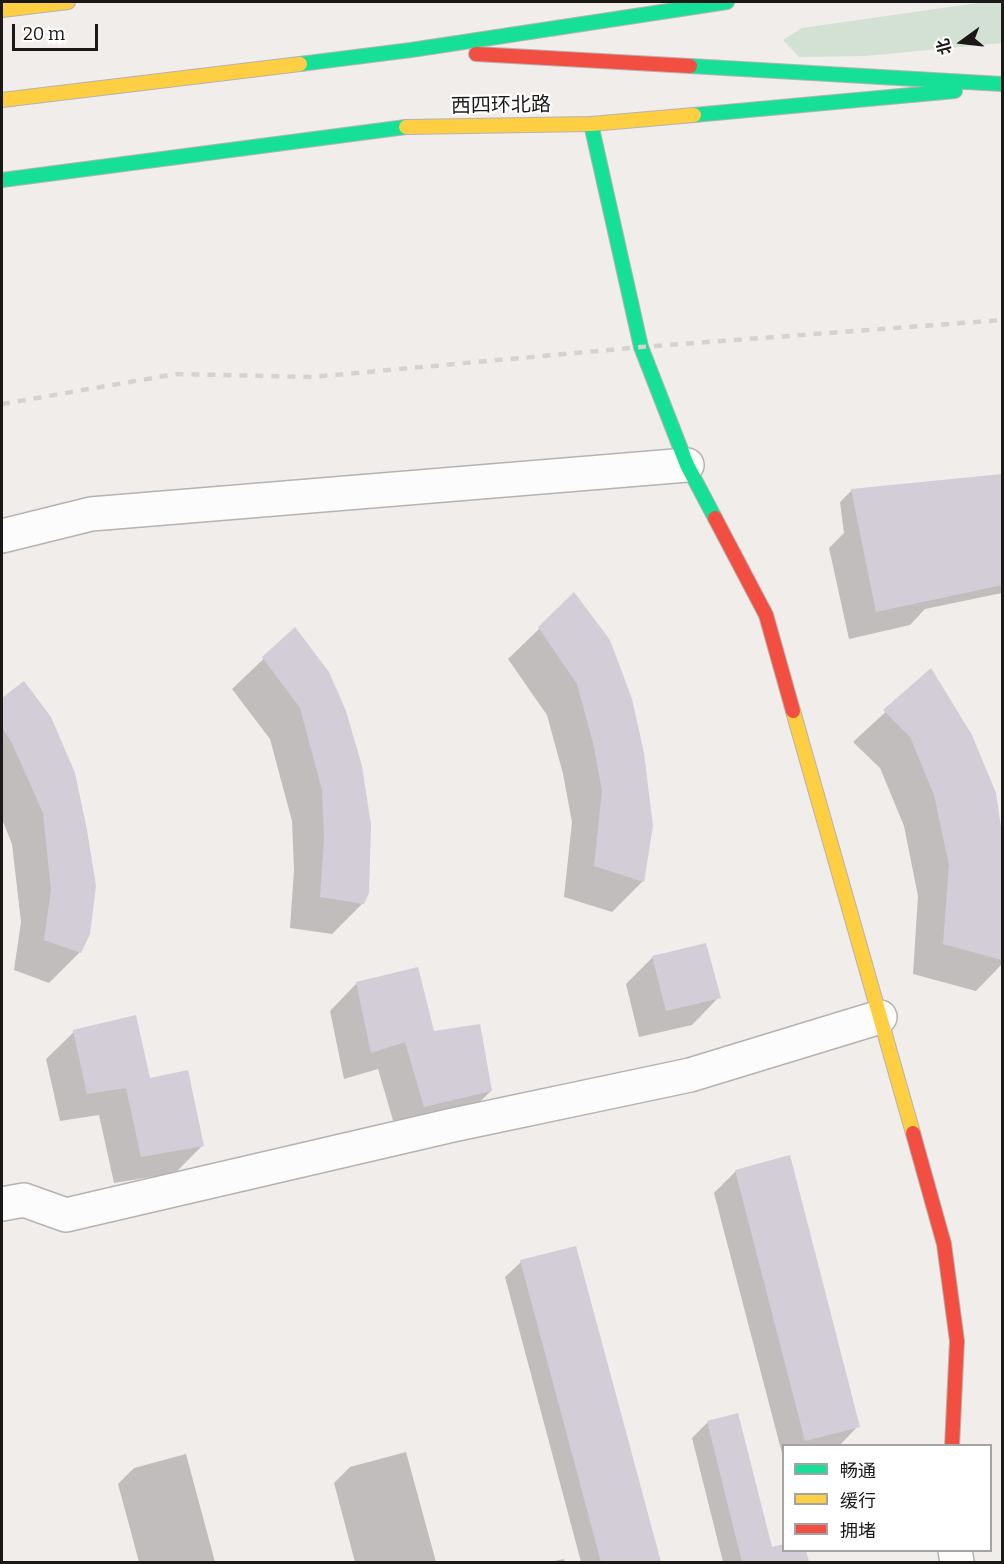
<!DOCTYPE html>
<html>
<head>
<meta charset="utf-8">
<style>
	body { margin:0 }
	#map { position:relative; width:1004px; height:1564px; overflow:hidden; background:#f0edeb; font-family:Bitter,"Noto Sans SC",serif }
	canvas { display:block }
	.frame { position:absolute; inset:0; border:3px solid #1b1918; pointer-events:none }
	.legend { position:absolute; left:782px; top:1444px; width:210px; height:108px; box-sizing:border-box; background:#fff; border:2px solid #a4a3a3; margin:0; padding:8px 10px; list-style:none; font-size:18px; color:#1b1918 }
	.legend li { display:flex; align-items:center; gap:12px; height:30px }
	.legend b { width:30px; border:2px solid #a4a3a3 }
	.north { position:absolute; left:932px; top:12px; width:60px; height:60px; -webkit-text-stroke:4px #fff; paint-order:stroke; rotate:255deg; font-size:16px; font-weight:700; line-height:24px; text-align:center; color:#1b1918 }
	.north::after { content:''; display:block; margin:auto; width:21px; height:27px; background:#1b1918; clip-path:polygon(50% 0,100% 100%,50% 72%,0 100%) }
	.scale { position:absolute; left:12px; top:24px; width:86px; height:27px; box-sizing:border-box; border:3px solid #1b1918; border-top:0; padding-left:8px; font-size:18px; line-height:21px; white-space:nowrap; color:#1b1918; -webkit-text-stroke:4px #fff; paint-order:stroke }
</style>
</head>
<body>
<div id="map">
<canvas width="1004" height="1564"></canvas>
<div class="frame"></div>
<ul class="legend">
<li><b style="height:8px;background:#16e098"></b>畅通</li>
<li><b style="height:8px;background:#ffcf43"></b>缓行</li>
<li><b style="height:8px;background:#f24e42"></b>拥堵</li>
</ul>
<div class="north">北</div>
<div class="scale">20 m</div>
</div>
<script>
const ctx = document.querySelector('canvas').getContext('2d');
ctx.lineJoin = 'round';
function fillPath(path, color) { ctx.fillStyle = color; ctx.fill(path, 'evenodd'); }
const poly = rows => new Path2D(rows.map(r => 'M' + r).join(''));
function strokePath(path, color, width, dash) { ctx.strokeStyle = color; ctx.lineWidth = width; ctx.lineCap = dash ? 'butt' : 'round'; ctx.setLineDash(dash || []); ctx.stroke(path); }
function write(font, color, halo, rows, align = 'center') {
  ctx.font = font + ' Bitter,"Noto Sans SC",serif'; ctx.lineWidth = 4.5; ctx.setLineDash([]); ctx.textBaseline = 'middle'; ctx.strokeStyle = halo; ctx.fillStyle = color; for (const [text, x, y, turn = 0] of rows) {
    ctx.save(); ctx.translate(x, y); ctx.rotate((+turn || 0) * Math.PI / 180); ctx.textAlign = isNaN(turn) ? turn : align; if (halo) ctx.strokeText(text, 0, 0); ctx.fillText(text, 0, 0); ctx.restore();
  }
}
fillPath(poly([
	[984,2,1002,2,1002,43,866,56,799,57,783,40,802,28]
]), '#d3e1d5');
fillPath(poly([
	[1002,475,1002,593,925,609,910,625,849,639,829,548,844,533,840,502,852,490],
	[574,595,643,881,612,912,564,897,572,822,563,774,547,715,508,659],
	[295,629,363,903,332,934,290,928,294,870,292,821,270,739,232,689],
	[931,670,994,794,1002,843,1002,964,976,991,913,974,918,896,904,826,880,768,853,742],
	[24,683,80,952,49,983,14,970,21,922,12,844,2,819,2,700],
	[653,957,719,997,692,1025,639,1037,626,984],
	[357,983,433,1033,491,1091,463,1118,397,1134,378,1069,344,1079,330,1011],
	[74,1032,202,1146,175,1173,114,1183,99,1115,60,1121,46,1059],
	[736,1171,858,1426,839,1446,784,1446,784,1461,714,1193],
	[575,1248,659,1562,581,1562,505,1277,521,1262],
	[708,1422,771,1548,805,1550,808,1562,723,1562,692,1438],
	[406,1452,436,1562,355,1562,334,1483,350,1467],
	[186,1454,215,1562,139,1562,118,1484,134,1468],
	[564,1559,565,1562,550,1562]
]), '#0003');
fillPath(poly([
	[1002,474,1002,585,876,612,851,489],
	[574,592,610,640,632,699,644,753,653,826,644,882,594,866,602,790,593,743,577,684,538,627],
	[295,627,329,672,346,711,362,766,371,825,369,893,364,904,320,897,324,839,322,790,300,708,262,657],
	[931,668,972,735,996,793,1002,834,1002,960,943,944,949,865,934,795,910,737,883,710],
	[24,681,51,717,75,773,87,830,96,886,90,934,81,953,44,940,51,890,43,813,11,741,2,728,2,698],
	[706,943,721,998,666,1011,652,956],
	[418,967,434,1031,480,1024,492,1091,424,1107,405,1042,371,1053,356,982],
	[136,1015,150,1078,188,1070,204,1146,141,1157,126,1088,87,1094,73,1030],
	[790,1155,860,1427,805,1441,735,1170],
	[576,1246,661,1562,601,1562,520,1260],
	[738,1413,772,1547,784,1544,784,1550,806,1550,809,1562,742,1562,707,1421]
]), '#d2cdd6');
const street = poly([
	[2,536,91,514,687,465],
	[2,1204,24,1200,66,1215,453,1125,690,1075,880,1017],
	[955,1550,957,1562]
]);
const fast = poly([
	[300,64,411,50,727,2],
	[690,66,1002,84],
	[694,115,955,91],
	[591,124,641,347,687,465,715,518],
	[2,180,406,127]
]);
const slow = poly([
	[2,10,68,2],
	[2,100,300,64],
	[406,127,591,124,694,115],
	[793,711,913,1133]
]);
const jam = poly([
	[476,54,690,66],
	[715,518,766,615,793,711],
	[913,1133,944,1244,957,1341,952,1446]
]);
strokePath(street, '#b5b3b1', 36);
strokePath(fast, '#b5b3b1', 16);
strokePath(slow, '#b5b3b1', 16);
strokePath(jam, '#b5b3b1', 16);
strokePath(street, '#fdfcfc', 33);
strokePath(fast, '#16e098', 14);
strokePath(slow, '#ffcf43', 14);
strokePath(jam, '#f24e42', 14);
strokePath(poly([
	[2,404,176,374,312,377,641,347,1002,320]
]), '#d3d3d2', 4.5, [8, 8]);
write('20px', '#1b1918', '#fff', [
	["西四环北路",501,106,-1]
]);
</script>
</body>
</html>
